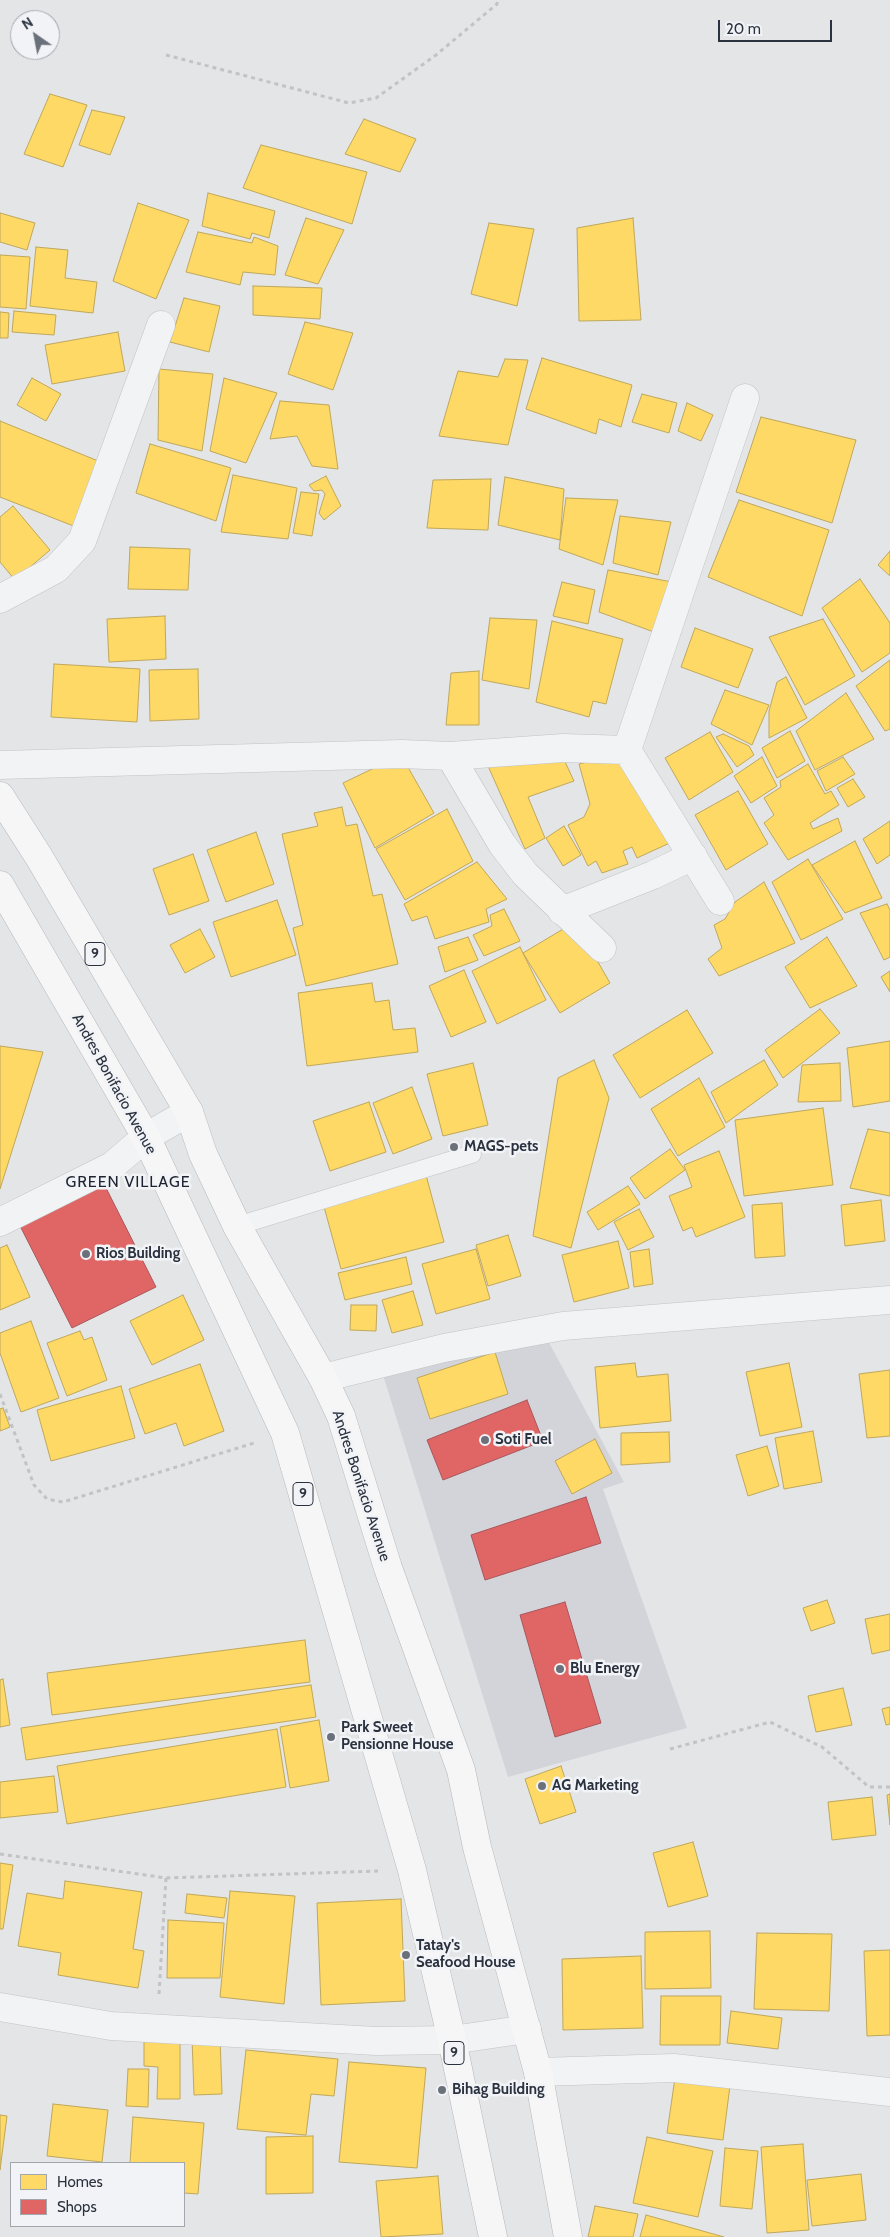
<!DOCTYPE html>
<html>
<head>
<meta charset="utf-8">
<style>
	body { margin:0 }
	#map { position:relative; width:890px; height:2237px; overflow:hidden; background:#e3e5e7; font-family:Cabin,sans-serif }
	canvas { display:block }
	.legend { position:absolute; left:10px; top:2162px; width:175px; height:65px; box-sizing:border-box; background:#f1f3f6; border:1px solid #a2a6ad; margin:0; padding:6px 9px; list-style:none; font-size:15px; color:#2b323f }
	.legend li { display:flex; align-items:center; gap:10px; height:25px }
	.legend b { width:25px; border:1px solid #a2a6ad }
	.north { position:absolute; left:10px; top:10px; width:50px; height:50px; box-sizing:border-box; background:#f1f3f6; border:1px solid #a2a6ad; border-radius:50%; rotate:327deg; font-size:14px; font-weight:700; line-height:20px; text-align:center; color:#2b323f }
	.north::after { content:''; display:block; margin:auto; width:18px; height:22px; background:#6b717a; clip-path:polygon(50% 0,100% 100%,50% 72%,0 100%) }
	.scale { position:absolute; left:718px; top:20px; width:114px; height:22px; box-sizing:border-box; border:2px solid #2b323f; border-top:0; padding-left:6px; font-size:15px; line-height:18px; white-space:nowrap; color:#2b323f; -webkit-text-stroke:4px #f1f3f6; paint-order:stroke }
</style>
</head>
<body>
<div id="map">
<canvas width="890" height="2237"></canvas>
<ul class="legend">
<li><b style="height:14px;background:#ffd966"></b>Homes</li>
<li><b style="height:14px;background:#e06666"></b>Shops</li>
</ul>
<div class="north">N</div>
<div class="scale">20 m</div>
</div>
<script>
const ctx = document.querySelector('canvas').getContext('2d');
ctx.lineJoin = 'round';
function fillPath(path, color) { ctx.fillStyle = color; ctx.fill(path, 'evenodd'); }
const poly = rows => new Path2D(rows.map(r => 'M' + r).join(''));
function strokePath(path, color, width, dash) { ctx.strokeStyle = color; ctx.lineWidth = width; ctx.lineCap = dash ? 'butt' : 'round'; ctx.setLineDash(dash || []); ctx.stroke(path); }
function write(font, color, halo, rows, align = 'center') {
  ctx.font = font + ' Cabin,sans-serif'; ctx.lineWidth = 5; ctx.setLineDash([]); ctx.textBaseline = 'middle'; ctx.strokeStyle = halo; ctx.fillStyle = color; for (const [text, x, y, turn = 0] of rows) {
    ctx.save(); ctx.translate(x, y); ctx.rotate((+turn || 0) * Math.PI / 180); ctx.textAlign = isNaN(turn) ? turn : align; if (halo) ctx.strokeText(text, 0, 0); ctx.fillText(text, 0, 0); ctx.restore();
  }
}
fillPath(poly([
	[546,1337,624,1482,603,1489,687,1728,508,1777,383,1375]
]), '#d2d4da');
const homes = poly([
	[50,94,87,105,63,167,24,154,50,94],
	[92,110,125,117,110,155,79,145,92,110],
	[364,119,416,139,400,172,345,154,364,119],
	[261,145,367,172,352,224,243,188,261,145],
	[208,193,275,211,269,238,252,233,250,239,202,226,208,193],
	[138,203,189,220,156,299,113,281,138,203],
	[0,213,35,223,27,250,0,242,0,213],
	[306,218,344,230,318,284,285,275,306,218],
	[633,218,641,320,579,321,577,228,633,218],
	[489,223,534,229,517,306,471,294,489,223],
	[198,232,252,243,254,237,278,246,275,275,243,272,240,285,186,272,198,232],
	[36,247,68,250,65,278,97,282,93,313,30,306,36,247],
	[0,255,30,257,26,309,0,307,0,255],
	[253,286,322,288,320,319,253,315,253,286],
	[184,298,220,306,209,352,170,342,184,298],
	[14,311,56,315,54,335,12,332,14,311],
	[0,312,9,313,8,338,0,338,0,312],
	[305,322,353,333,333,390,288,374,305,322],
	[118,332,125,371,52,384,45,345,118,332],
	[542,358,632,385,621,427,599,419,596,434,526,409,542,358],
	[505,359,528,360,508,445,439,436,458,371,498,377,505,359],
	[159,369,213,374,202,451,158,440,159,369],
	[32,378,61,394,46,421,17,405,32,378],
	[224,378,277,393,246,463,210,451,224,378],
	[642,394,677,403,669,433,632,422,642,394],
	[280,401,329,405,338,469,312,466,297,436,270,439,280,401],
	[687,403,713,415,701,441,678,431,687,403],
	[761,417,856,440,832,523,736,492,761,417],
	[0,421,108,465,81,529,0,497,0,421],
	[150,444,231,468,216,521,136,493,150,444],
	[233,475,297,488,288,539,221,532,233,475],
	[326,476,341,506,324,520,319,513,325,494,322,490,314,491,309,485,326,476],
	[505,477,564,489,560,540,498,525,505,477],
	[491,479,488,530,427,528,433,480,491,479],
	[301,492,319,494,312,536,293,533,301,492],
	[566,498,618,500,603,565,559,549,566,498],
	[739,500,829,530,802,616,708,577,739,500],
	[13,506,50,550,15,580,0,562,0,517,13,506],
	[620,516,671,522,658,575,613,563,620,516],
	[130,547,190,549,188,590,128,589,130,547],
	[890,551,890,576,878,565,890,551],
	[608,570,672,582,654,632,599,612,608,570],
	[860,579,890,623,890,653,862,672,822,608,860,579],
	[562,582,595,590,588,624,553,616,562,582],
	[165,616,166,659,109,662,107,619,165,616],
	[490,618,537,620,529,689,482,680,490,618],
	[823,619,855,676,805,705,769,637,823,619],
	[552,621,623,639,606,704,593,701,589,717,536,702,552,621],
	[695,628,753,649,738,688,681,667,695,628],
	[890,660,890,729,885,731,856,686,890,660],
	[54,664,140,669,137,722,51,717,54,664],
	[198,669,199,719,150,721,149,670,198,669],
	[479,671,479,725,446,725,451,673,479,671],
	[786,677,807,718,769,738,769,711,777,682,786,677],
	[725,690,769,705,752,745,711,724,725,690],
	[846,693,874,739,815,770,796,731,846,693],
	[790,731,805,761,777,778,762,748,790,731],
	[710,732,733,772,689,800,665,758,710,732],
	[723,734,749,746,754,755,737,767,716,737,723,734],
	[560,751,574,781,528,797,545,838,525,849,488,766,560,751],
	[627,752,674,841,637,858,632,847,623,851,628,864,602,873,596,861,588,866,568,825,584,817,590,804,579,764,627,752],
	[401,755,434,813,375,848,343,783,401,755],
	[762,757,777,786,751,803,734,776,762,757],
	[843,757,855,774,826,791,817,771,843,757],
	[808,764,825,794,831,791,839,805,810,823,813,829,838,818,842,831,788,860,764,823,774,815,764,798,781,787,780,781,808,764],
	[853,779,865,797,848,807,837,788,853,779],
	[738,791,768,844,726,870,695,815,738,791],
	[342,807,346,826,357,824,373,896,382,894,398,964,306,986,293,928,303,925,282,834,318,826,314,813,342,807],
	[447,809,473,861,405,900,376,849,447,809],
	[890,821,890,855,877,864,863,839,890,821],
	[564,826,581,855,563,866,546,838,564,826],
	[256,832,274,884,226,902,207,850,256,832],
	[855,841,882,898,845,913,812,865,855,841],
	[193,854,209,901,169,915,153,869,193,854],
	[808,859,843,919,801,940,772,882,808,859],
	[477,862,507,899,486,909,489,922,435,939,427,916,412,921,404,904,477,862],
	[764,882,795,943,719,976,708,959,722,948,714,925,725,919,735,902,764,882],
	[277,900,296,955,231,977,213,922,277,900],
	[887,904,890,910,890,957,884,960,860,913,887,904],
	[504,909,520,941,484,956,473,935,492,926,490,915,504,909],
	[575,922,610,983,560,1013,523,953,575,922],
	[200,929,215,957,185,973,170,945,200,929],
	[468,937,478,960,445,972,438,947,468,937],
	[827,937,857,986,810,1008,785,967,827,937],
	[520,947,546,1000,497,1024,472,971,520,947],
	[464,970,486,1022,451,1037,429,986,464,970],
	[890,971,890,992,881,977,890,971],
	[372,983,375,1002,389,1000,393,1030,415,1028,418,1052,307,1066,298,993,372,983],
	[820,1009,840,1033,783,1078,765,1050,820,1009],
	[687,1010,713,1053,640,1098,613,1055,687,1010],
	[890,1041,890,1101,853,1107,847,1048,890,1041],
	[0,1046,43,1052,0,1189,0,1046],
	[594,1060,609,1098,571,1248,533,1236,558,1078,594,1060],
	[764,1060,778,1085,726,1123,711,1092,764,1060],
	[473,1063,488,1125,443,1136,427,1074,473,1063],
	[840,1063,841,1101,798,1102,802,1065,840,1063],
	[699,1078,725,1127,678,1156,651,1109,699,1078],
	[412,1087,432,1139,393,1154,373,1103,412,1087],
	[369,1102,386,1152,330,1171,313,1121,369,1102],
	[823,1108,833,1185,744,1196,735,1120,823,1108],
	[868,1129,890,1133,890,1196,850,1188,868,1129],
	[670,1149,685,1170,645,1199,630,1178,670,1149],
	[719,1151,745,1217,696,1237,692,1227,683,1231,669,1196,692,1187,684,1165,719,1151],
	[426,1175,444,1242,341,1269,323,1203,426,1175],
	[628,1186,640,1204,598,1230,587,1212,628,1186],
	[881,1200,885,1241,845,1246,841,1205,881,1200],
	[782,1203,785,1256,755,1258,752,1205,782,1203],
	[639,1209,654,1237,628,1250,614,1222,639,1209],
	[508,1235,521,1276,488,1286,476,1245,508,1235],
	[618,1241,629,1288,574,1302,562,1255,618,1241],
	[7,1245,30,1297,0,1310,0,1248,7,1245],
	[476,1249,490,1299,436,1314,422,1264,476,1249],
	[649,1249,653,1284,634,1287,630,1252,649,1249],
	[406,1257,412,1284,345,1300,338,1273,406,1257],
	[413,1291,423,1325,392,1333,382,1300,413,1291],
	[183,1295,204,1340,152,1365,130,1321,183,1295],
	[351,1305,377,1305,376,1331,350,1330,351,1305],
	[31,1321,59,1398,21,1412,0,1353,0,1333,31,1321],
	[80,1331,84,1340,92,1337,107,1380,67,1396,47,1343,80,1331],
	[495,1352,508,1394,430,1419,417,1378,495,1352],
	[635,1363,637,1377,668,1374,671,1421,600,1428,595,1367,635,1363],
	[789,1363,802,1427,760,1436,746,1372,789,1363],
	[200,1364,224,1431,184,1446,176,1423,145,1434,129,1389,200,1364],
	[890,1370,890,1436,867,1438,859,1374,890,1370],
	[121,1386,135,1438,51,1461,37,1410,121,1386],
	[3,1408,10,1427,0,1431,0,1409,3,1408],
	[813,1431,822,1482,784,1489,775,1438,813,1431],
	[669,1432,670,1462,621,1465,621,1433,669,1432],
	[595,1439,612,1473,572,1494,555,1461,595,1439],
	[767,1446,779,1486,748,1496,736,1455,767,1446],
	[827,1600,835,1623,811,1631,803,1608,827,1600],
	[890,1614,890,1650,872,1654,865,1619,890,1614],
	[305,1640,310,1682,52,1715,47,1673,305,1640],
	[3,1679,10,1725,0,1727,0,1680,3,1679],
	[311,1685,316,1717,26,1760,21,1728,311,1685],
	[843,1688,852,1725,816,1732,808,1696,843,1688],
	[890,1707,890,1724,886,1725,882,1709,890,1707],
	[319,1720,329,1781,290,1788,280,1727,319,1720],
	[277,1729,286,1787,67,1824,57,1766,277,1729],
	[561,1766,576,1812,540,1824,525,1779,561,1766],
	[54,1776,58,1812,0,1818,0,1782,54,1776],
	[890,1794,890,1825,887,1795,890,1794],
	[872,1797,876,1835,832,1840,828,1802,872,1797],
	[693,1842,708,1896,668,1907,653,1853,693,1842],
	[0,1863,13,1865,3,1929,0,1929,0,1863],
	[65,1881,142,1892,133,1949,144,1951,138,1988,58,1975,61,1953,18,1946,27,1893,63,1899,65,1881],
	[230,1891,295,1896,284,2004,220,1997,230,1891],
	[187,1894,227,1898,224,1918,185,1913,187,1894],
	[401,1899,405,2001,321,2005,317,1903,401,1899],
	[168,1920,224,1923,220,1978,167,1978,168,1920],
	[710,1931,711,1988,645,1989,645,1932,710,1931],
	[757,1933,832,1934,829,2011,754,2009,757,1933],
	[890,1950,890,2035,867,2036,864,1951,890,1950],
	[641,1956,643,2028,563,2030,562,1959,641,1956],
	[661,1996,721,1996,720,2045,660,2045,661,1996],
	[731,2011,782,2018,778,2049,727,2043,731,2011],
	[220,2037,222,2094,194,2095,192,2038,220,2037],
	[144,2040,180,2040,180,2099,157,2099,158,2067,144,2066,144,2040],
	[246,2050,338,2059,334,2096,311,2094,306,2135,237,2129,246,2050],
	[349,2062,426,2068,417,2168,339,2162,349,2062],
	[128,2069,149,2069,148,2107,126,2106,128,2069],
	[676,2071,731,2078,723,2140,667,2133,676,2071],
	[53,2104,108,2110,102,2162,47,2156,53,2104],
	[0,2115,7,2116,0,2170,0,2115],
	[133,2117,204,2123,198,2194,184,2193,184,2163,130,2163,133,2117],
	[313,2136,313,2193,266,2194,266,2137,313,2136],
	[647,2137,713,2151,698,2217,633,2203,647,2137],
	[803,2144,809,2230,767,2233,761,2147,803,2144],
	[725,2148,758,2151,752,2209,720,2206,725,2148],
	[861,2174,866,2220,812,2226,807,2180,861,2174],
	[438,2176,443,2234,381,2237,376,2181,438,2176],
	[595,2206,638,2214,633,2237,588,2237,595,2206],
	[646,2215,724,2237,640,2237,646,2215]
]);
fillPath(homes, '#ffd966');
strokePath(homes, '#bfa75a', 1);
const shops = poly([
	[101,1178,156,1287,72,1328,17,1220,101,1178],
	[527,1400,543,1441,443,1480,427,1440,527,1400],
	[586,1497,601,1543,485,1580,471,1535,586,1497],
	[565,1602,601,1723,555,1737,520,1615,565,1602]
]);
fillPath(shops, '#e06666');
strokePath(shops, '#aa565a', 1);
const lane = poly([
	[237,1226,472,1154]
]);
const street = poly([
	[0,599,56,569,82,541,161,325],
	[627,750,720,901],
	[450,756,502,844,525,874,602,948],
	[0,765,402,754,450,756,563,748,627,750,745,398],
	[562,911,653,875,693,856],
	[0,1222,112,1166,146,1137,189,1112],
	[323,1378,444,1348,563,1326,890,1300],
	[0,2007,111,2026,376,2041,452,2040,527,2029],
	[538,2072,674,2068,890,2092]
]);
const highway = poly([
	[0,796,39,857,189,1112,203,1154,237,1226,323,1378,341,1416,388,1568,461,1770,477,1847,538,2072,568,2237],
	[0,885,146,1137,285,1433,412,1870,452,2040,493,2237]
]);
strokePath(lane, '#c1c3c5', 19);
strokePath(street, '#c1c3c5', 29);
strokePath(highway, '#b5b8bc', 29);
strokePath(poly([
	[166,55,349,103,376,98,436,55,497,4,498,0],
	[0,1394,34,1485,47,1499,63,1502,254,1443],
	[670,1749,770,1722,822,1747,869,1787,890,1787],
	[0,1854,166,1878,378,1871],
	[159,1994,166,1878]
]), '#c2c3c7', 3, [4, 4]);
strokePath(lane, '#f2f3f4', 18);
strokePath(street, '#f2f3f4', 28);
strokePath(highway, '#f6f6f6', 28);
for (const [x, y, r, color] of [
	[454,1147,5,"#6b717a"],
	[86,1254,5,"#6b717a"],
	[485,1440,5,"#6b717a"],
	[560,1669,5,"#6b717a"],
	[331,1737,5,"#6b717a"],
	[542,1786,5,"#6b717a"],
	[406,1955,5,"#6b717a"],
	[442,2090,5,"#6b717a"]
]) { const dot = new Path2D(); dot.arc(x, y, r, 0, 2 * Math.PI); ctx.fillStyle = color; ctx.fill(dot); strokePath(dot, '#f1f3f6', 2); }
for (const [x, y, w] of [
	[95,954,20],
	[303,1494,20],
	[454,2053,20]
]) { const box = new Path2D(); box.roundRect(x - w / 2, y - 11.5, w, 23, 4); ctx.fillStyle = '#f1f3f6'; ctx.fill(box); strokePath(box, '#2b323f', 1); }
write('bold 14px', '#2b323f', null, [
	["9",95,954],
	["9",303,1494],
	["9",454,2053]
]);
write('15px', '#2b323f', '#f1f3f6', [
	["Andres Bonifacio Avenue",114,1084,61],
	["Andres Bonifacio Avenue",361,1486,72]
]);
write('bold 15px', '#2b323f', '#f1f3f6', [
	["MAGS-pets",464,1147],
	["Rios Building",96,1254],
	["Soti Fuel",495,1440],
	["Blu Energy",570,1669],
	["Park Sweet",341,1728],
	["Pensionne House",341,1745],
	["AG Marketing",552,1786],
	["Tatay's",416,1946],
	["Seafood House",416,1963],
	["Bihag Building",452,2090]
], 'left');
ctx.letterSpacing = '1px';
write('16px', '#1d2330', '#f1f3f6', [
	["GREEN VILLAGE",128,1182]
]);
ctx.letterSpacing = '0px';
</script>
</body>
</html>
